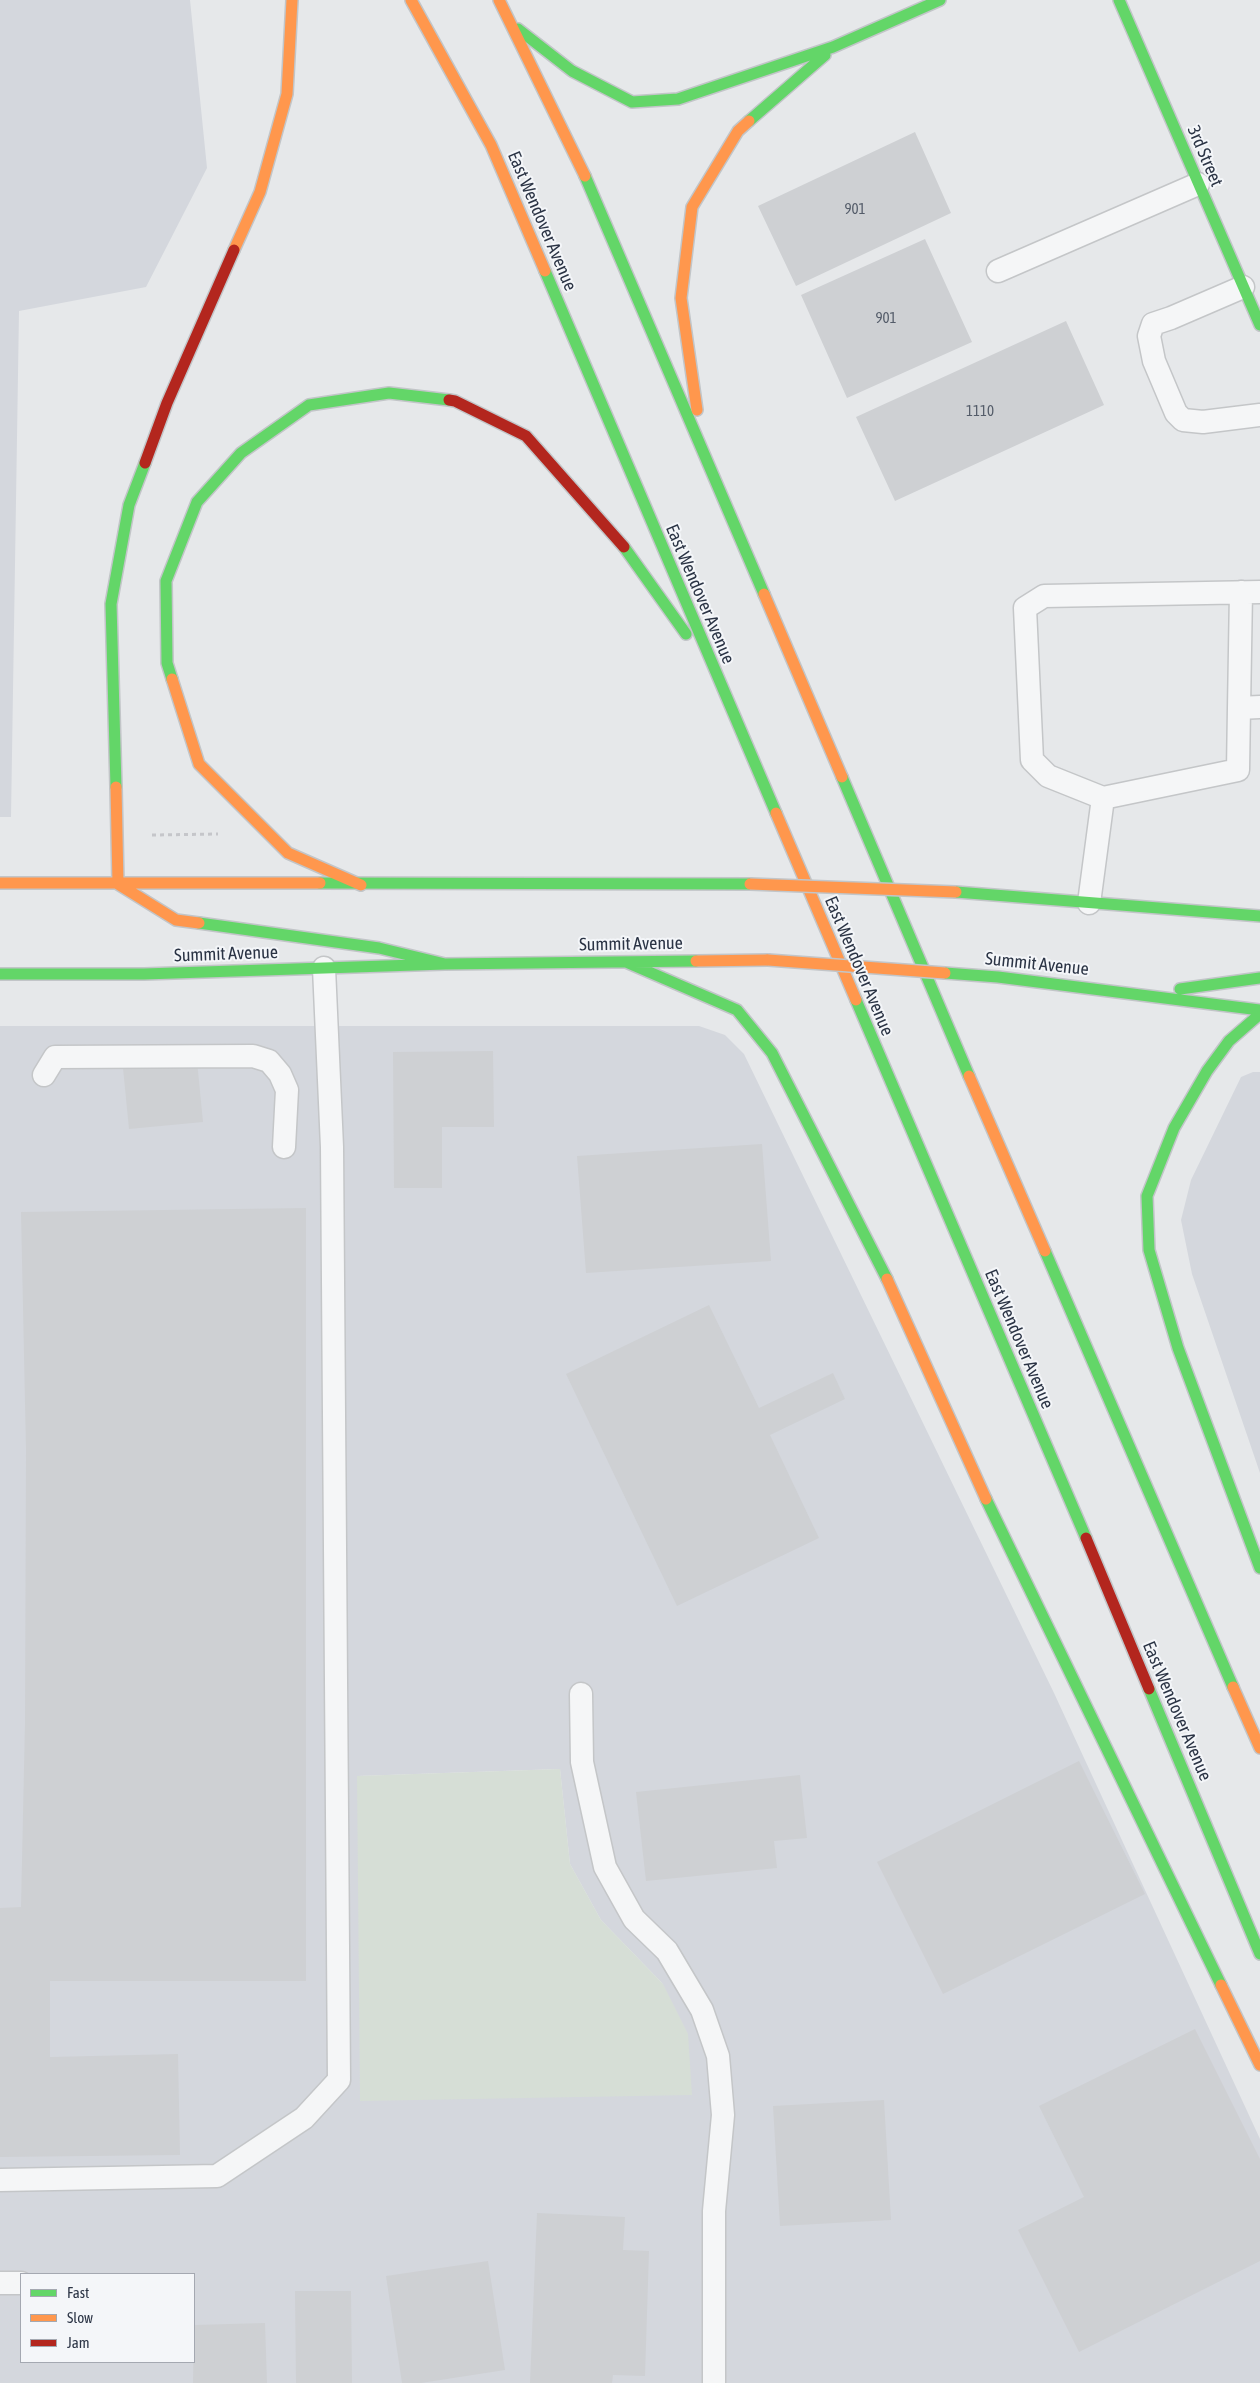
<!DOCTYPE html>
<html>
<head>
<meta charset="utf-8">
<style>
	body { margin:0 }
	#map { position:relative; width:1260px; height:2383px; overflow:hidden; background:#e6e8ea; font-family:"Asap Condensed",sans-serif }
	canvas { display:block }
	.legend { position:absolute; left:20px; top:2273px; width:175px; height:90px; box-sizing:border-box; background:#f4f6f9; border:1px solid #a4a8b1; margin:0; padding:6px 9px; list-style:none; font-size:15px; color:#2b3445 }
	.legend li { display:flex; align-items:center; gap:10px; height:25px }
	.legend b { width:25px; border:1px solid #a4a8b1 }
</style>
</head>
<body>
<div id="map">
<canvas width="1260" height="2383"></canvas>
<ul class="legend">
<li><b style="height:6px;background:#63d668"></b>Fast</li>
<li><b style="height:6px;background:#ff974d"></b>Slow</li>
<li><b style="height:6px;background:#b3261e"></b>Jam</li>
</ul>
</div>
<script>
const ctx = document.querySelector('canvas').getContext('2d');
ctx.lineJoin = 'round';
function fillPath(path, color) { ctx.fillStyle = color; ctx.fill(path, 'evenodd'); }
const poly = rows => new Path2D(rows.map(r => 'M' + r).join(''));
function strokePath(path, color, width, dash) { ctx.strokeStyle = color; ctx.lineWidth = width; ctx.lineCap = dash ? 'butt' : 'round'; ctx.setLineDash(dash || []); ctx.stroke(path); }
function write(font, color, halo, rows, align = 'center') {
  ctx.font = font + ' "Asap Condensed",sans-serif'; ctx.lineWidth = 4; ctx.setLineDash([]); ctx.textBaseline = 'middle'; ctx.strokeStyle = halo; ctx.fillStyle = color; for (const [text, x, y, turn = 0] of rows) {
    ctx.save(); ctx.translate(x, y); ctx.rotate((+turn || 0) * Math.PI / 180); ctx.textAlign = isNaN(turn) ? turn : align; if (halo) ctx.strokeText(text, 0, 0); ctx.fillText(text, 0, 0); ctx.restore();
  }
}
fillPath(poly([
	[0,0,190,0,207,168,146,287,19,311,11,817,0,817],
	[0,1026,699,1026,725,1035,744,1054,1054,1693,1260,2139,1260,2383,0,2383],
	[560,1769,570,1864,601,1920,663,1984,358,1776],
	[21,2274,194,2274,194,2362,21,2362],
	[1253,1072,1260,1072,1260,1473,1192,1274,1181,1220,1191,1180,1241,1077]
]), '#d4d7dd');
fillPath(poly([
	[560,1769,570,1864,601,1920,663,1984,688,2034,692,2095,360,2101,357,1776]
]), '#d6ded6');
fillPath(poly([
	[915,132,951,213,796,286,758,206],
	[925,239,972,342,847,398,801,295],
	[1066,321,1104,405,895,501,856,417],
	[493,1051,494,1127,442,1127,442,1188,394,1188,393,1052],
	[197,1061,203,1122,129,1129,123,1068],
	[762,1144,771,1261,586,1273,577,1156],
	[306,1208,306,1981,50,1981,50,2057,178,2054,180,2155,0,2157,0,1908,21,1907,25,1722,26,1450,21,1212],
	[709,1305,759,1408,833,1373,845,1399,770,1435,819,1538,677,1606,566,1374],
	[1079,1761,1145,1894,943,1994,877,1862],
	[800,1775,807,1838,774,1841,777,1868,646,1881,636,1792],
	[1195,2029,1260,2159,1260,2261,1079,2352,1018,2230,1084,2197,1039,2106],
	[884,2100,891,2220,780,2226,773,2106],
	[537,2213,625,2217,623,2250,649,2251,645,2376,613,2375,612,2383,530,2383],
	[488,2261,505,2370,421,2383,402,2383,386,2276],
	[295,2291,351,2291,352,2383,296,2383],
	[265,2323,267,2383,193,2383,194,2325]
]), '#ced0d3');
const lane = poly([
	[998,271,1198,184],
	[1243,287,1171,318,1153,324,1149,336,1154,361,1176,413,1183,420,1203,422,1260,415],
	[1239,708,1241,592],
	[1103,798,1048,776,1032,760,1025,608,1044,596,1260,592],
	[1089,903,1103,798,1238,770,1239,708,1260,707],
	[44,1075,55,1057,253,1056,269,1061,280,1074,287,1090,284,1147],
	[581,1694,582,1762,605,1867,634,1919,667,1951,702,2010,718,2056,723,2115,714,2211,714,2383],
	[0,2180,217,2176,304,2118,339,2080,332,1147,324,968],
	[0,2283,21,2283]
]);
const fast = poly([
	[1119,0,1260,325],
	[518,29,572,71,632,102,678,99,833,47,940,0],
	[749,121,825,55],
	[585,176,764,594],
	[545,271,776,813],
	[624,547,686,634],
	[172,679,167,663,166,581,197,502,241,453,309,405,389,393,449,400],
	[842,777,969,1076],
	[116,787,111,604,129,505,145,463],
	[320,883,750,884],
	[956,892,1260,916],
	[199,923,379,948,445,964],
	[626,962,737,1010,772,1053,887,1279],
	[945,973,998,977,1260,1010],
	[0,974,144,974,445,964,696,961],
	[1180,989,1260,978],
	[856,1000,1086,1538],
	[1260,1014,1229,1041,1207,1071,1174,1128,1147,1196,1149,1250,1178,1348,1260,1568],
	[1045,1251,1233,1687],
	[986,1499,1221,1985],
	[1149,1689,1260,1954]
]);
const slow = poly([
	[411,0,491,145,545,271],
	[499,0,585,176],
	[234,250,260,192,287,94,292,0],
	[697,410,681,298,692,207,738,131,749,121],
	[764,594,842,777],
	[172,679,199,764,288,853,361,885],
	[116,787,118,884,176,920,199,923],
	[776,813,856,1000],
	[0,883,320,883],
	[696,961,768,960],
	[969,1076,1045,1251],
	[887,1279,986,1499],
	[1233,1687,1260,1748],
	[1221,1985,1260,2065]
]);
const jam = poly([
	[449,400,455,401,526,436,624,547],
	[145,463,167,403,234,250],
	[1086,1538,1149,1689]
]);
strokePath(lane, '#c4c6c8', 25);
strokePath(fast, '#c2c5c8', 14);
strokePath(slow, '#c2c5c8', 14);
strokePath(jam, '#c2c5c8', 14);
strokePath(poly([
	[152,835,218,834]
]), '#c5c6ca', 3, [4, 4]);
strokePath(lane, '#f5f6f7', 22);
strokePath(fast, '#63d668', 11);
strokePath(slow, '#ff974d', 11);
strokePath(jam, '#b3261e', 11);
const slowBridge = poly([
	[750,884,956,892],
	[768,960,945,973]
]);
strokePath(slowBridge, '#c2c5c8', 14, []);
strokePath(slowBridge, '#ff974d', 11);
write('15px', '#545c69', null, [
	["901",855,209],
	["901",886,318],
	["1110",980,411]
]);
write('18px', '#2b3445', '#f4f6f9', [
	["3rd Street",1205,156,67],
	["East Wendover Avenue",542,221,67],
	["East Wendover Avenue",700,594,67],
	["Summit Avenue",631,944,-1],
	["Summit Avenue",226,954,-2],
	["Summit Avenue",1037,964,6],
	["East Wendover Avenue",859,966,67],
	["East Wendover Avenue",1019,1339,67],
	["East Wendover Avenue",1177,1711,67]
]);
</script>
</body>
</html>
